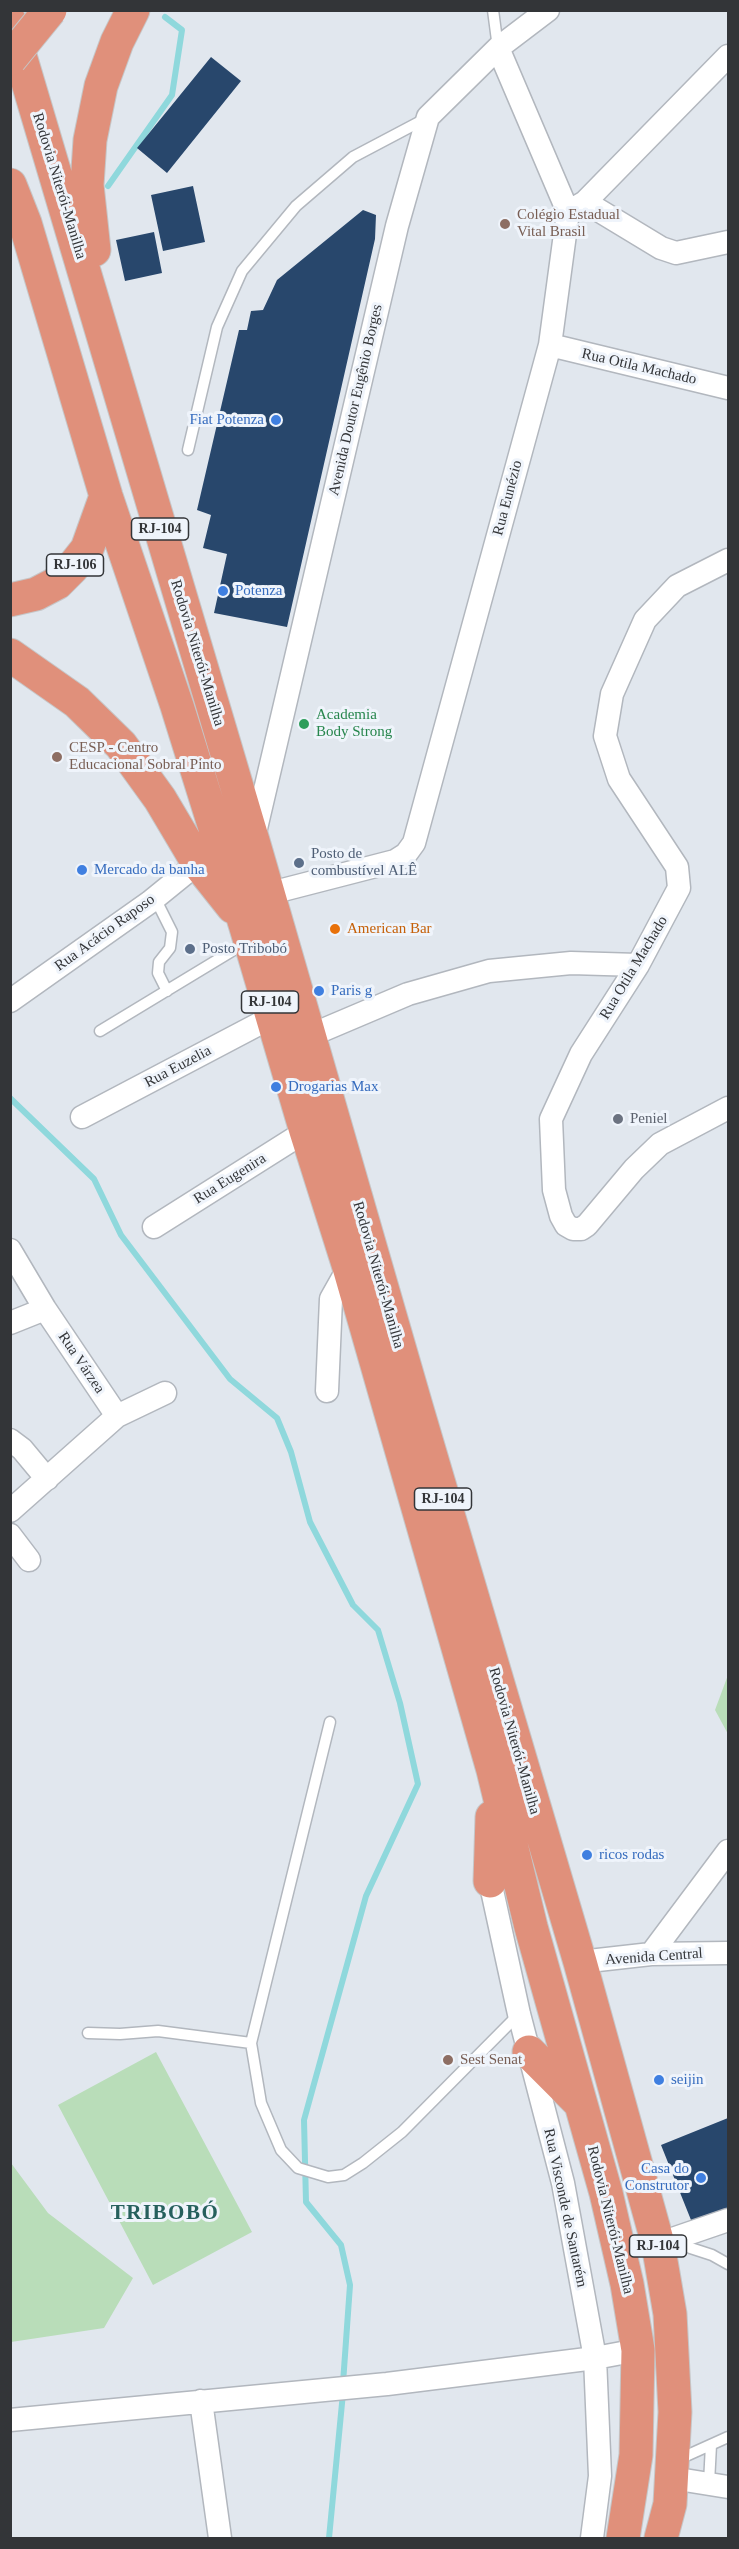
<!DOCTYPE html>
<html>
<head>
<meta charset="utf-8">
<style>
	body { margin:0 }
	#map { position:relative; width:739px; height:2549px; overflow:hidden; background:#e1e7ee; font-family:"Times New Roman",serif }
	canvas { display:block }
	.frame { position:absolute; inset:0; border:12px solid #333538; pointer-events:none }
</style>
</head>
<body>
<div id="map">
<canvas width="739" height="2549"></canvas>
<div class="frame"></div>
</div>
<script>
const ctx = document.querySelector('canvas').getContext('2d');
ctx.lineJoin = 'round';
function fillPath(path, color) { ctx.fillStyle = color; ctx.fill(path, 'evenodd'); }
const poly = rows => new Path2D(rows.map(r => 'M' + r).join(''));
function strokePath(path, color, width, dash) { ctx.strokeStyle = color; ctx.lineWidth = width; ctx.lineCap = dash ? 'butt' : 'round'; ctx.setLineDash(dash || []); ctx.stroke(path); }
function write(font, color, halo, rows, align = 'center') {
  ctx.font = font + ' "Times New Roman",serif'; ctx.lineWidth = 6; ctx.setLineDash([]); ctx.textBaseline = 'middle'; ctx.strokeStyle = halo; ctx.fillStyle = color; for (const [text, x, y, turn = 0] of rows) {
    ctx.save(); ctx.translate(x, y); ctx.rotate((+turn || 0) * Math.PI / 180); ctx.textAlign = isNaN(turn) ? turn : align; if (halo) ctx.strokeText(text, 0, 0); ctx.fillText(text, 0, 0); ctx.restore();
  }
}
fillPath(poly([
	[728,1675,728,1734,715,1710],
	[156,2052,252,2232,153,2285,58,2105],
	[11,2163,48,2213,133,2278,104,2328,11,2342]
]), '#b9ddb9');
strokePath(poly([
	[108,186,172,95,182,30,165,17],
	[10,1098,94,1179,121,1235,230,1379,277,1418,291,1452,310,1522,353,1605,378,1630,400,1703,418,1784,366,1896,304,2120,306,2202,341,2245,350,2285,343,2383],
	[329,2538,343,2393]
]), '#8fd8dc', 6);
fillPath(poly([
	[211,57,241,81,167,173,137,148],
	[193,186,205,242,163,251,151,195],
	[363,210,376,215,375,239,287,627,214,613,227,554,203,548,211,515,197,510,239,330,247,330,251,311,263,310,277,280],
	[154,232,162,273,125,281,116,240],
	[728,2118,728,2210,693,2225,661,2145]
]), '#28476c');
const service = poly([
	[493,10,498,48],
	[188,450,217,327,242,271,296,206,353,157,425,119],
	[155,898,172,932,170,948,159,962,158,973,167,991],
	[100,1031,247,942],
	[330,1722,251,2043,261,2103,281,2150,298,2168,328,2177,344,2175,363,2163,402,2132,519,2014],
	[88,2033,120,2034,158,2031,251,2043],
	[672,2242,712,2255,728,2264],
	[677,2460,728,2437],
	[709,2483,711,2445]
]);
const minor = poly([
	[498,48,568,212],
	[585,202,661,248,676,253,728,242],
	[550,345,728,388],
	[728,560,677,586,645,620,612,694,605,736,619,779,677,867,679,888,638,965,581,1054,551,1119,554,1190,561,1216,566,1225,573,1229,581,1229,587,1225,634,1169,660,1144,728,1108],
	[254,837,397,226,428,117,498,48,548,10],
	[267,894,395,861,406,854,414,843,550,345,568,212,585,202,728,56],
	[10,1001,150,902,198,863],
	[309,1036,408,994,489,971,571,963,638,965],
	[82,1117,274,1016],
	[154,1227,306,1131],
	[10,1250,45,1309,117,1416],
	[10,1323,45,1309],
	[327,1391,331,1299,349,1267],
	[10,1440,22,1449,47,1479],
	[10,1511,117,1416,165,1393],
	[10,1535,29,1560],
	[490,1881,519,2014,563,2183,595,2358,600,2476,592,2538],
	[651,1954,728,1851],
	[580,1962,651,1954,728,1953],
	[658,2244,728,2220],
	[201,2401,220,2538],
	[10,2420,387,2384,595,2358,638,2350],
	[672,2478,728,2487]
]);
const trunk = poly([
	[10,22,253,841,417,1409,580,1962,658,2244,670,2314,675,2412,670,2504,661,2538],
	[10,185,25,223,106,496,177,706,245,924,306,1131,349,1267,493,1770,531,1927,606,2193,627,2284,638,2350,636,2455,623,2538],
	[94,250,87,185,90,140,101,86,117,42,133,10],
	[10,600,36,594,57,583,72,568,87,549,106,496],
	[10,655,77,702,121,745,160,799,198,863,233,907],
	[490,1881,492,1817],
	[529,2052,578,2101]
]);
strokePath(service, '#b2b7be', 13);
strokePath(minor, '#b2b7be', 25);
strokePath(trunk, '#c6c6c7', 35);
strokePath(service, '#fff', 10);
strokePath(minor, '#fff', 22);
strokePath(trunk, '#e0907b', 33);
const trunkBridge = poly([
	[10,59,50,10]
]);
strokePath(trunkBridge, '#c6c6c7', 35, []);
strokePath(trunkBridge, '#e0907b', 33);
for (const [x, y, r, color] of [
	[505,224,6,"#8d6e63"],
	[276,420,6,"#3f7fe0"],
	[223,591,6,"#3f7fe0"],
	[304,724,6,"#2e9e5b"],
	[57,757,6,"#8d6e63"],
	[299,863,6,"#5c6f8a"],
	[82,870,6,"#3f7fe0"],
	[335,929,6,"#e8710a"],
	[190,949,6,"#5c6f8a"],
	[319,991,6,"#3f7fe0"],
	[276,1087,6,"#3f7fe0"],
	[618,1119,6,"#6b7280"],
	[587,1855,6,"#3f7fe0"],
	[448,2060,6,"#8d6e63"],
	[659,2080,6,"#3f7fe0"],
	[701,2178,6,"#3f7fe0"]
]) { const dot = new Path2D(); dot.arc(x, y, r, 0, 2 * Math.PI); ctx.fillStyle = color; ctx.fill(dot); strokePath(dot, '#eff4fb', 2); }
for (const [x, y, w] of [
	[160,529,57],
	[75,565,57],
	[270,1002,57],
	[443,1499,57],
	[658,2246,57]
]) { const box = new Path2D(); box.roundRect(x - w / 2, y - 11, w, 22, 4.5); ctx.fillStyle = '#eff4fb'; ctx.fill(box); strokePath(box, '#333538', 1.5); }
write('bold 14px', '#333538', null, [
	["RJ-104",160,529],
	["RJ-106",75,565],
	["RJ-104",270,1002],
	["RJ-104",443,1499],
	["RJ-104",658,2246]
]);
write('15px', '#333538', '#eff4fb', [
	["Rodovia Niterói-Manilha",59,186,73],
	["Rua Otila Machado",639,367,13],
	["Avenida Doutor Eugênio Borges",356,400,-77],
	["Rua Eunézio",508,498,-75],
	["Rodovia Niterói-Manilha",197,653,73],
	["Rua Acácio Raposo",105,933,-36],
	["Rua Otila Machado",634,968,-59],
	["Rua Euzelia",178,1067,-28],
	["Rua Eugenira",230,1179,-32],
	["Rodovia Niterói-Manilha",378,1275,74],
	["Rua Várzea",81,1363,56],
	["Rodovia Niterói-Manilha",514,1741,74],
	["Avenida Central",654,1957,-4],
	["Rua Visconde de Santarém",565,2208,78],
	["Rodovia Niterói-Manilha",610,2220,76]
]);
write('15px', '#785e54', '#eff4fb', [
	["Colégio Estadual",517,215],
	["Vital Brasil",517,232],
	["CESP - Centro",69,748],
	["Educacional Sobral Pinto",69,765],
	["Sest Senat",460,2060]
], 'left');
write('15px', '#366cbe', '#eff4fb', [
	["Fiat Potenza",264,420,"right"],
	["Potenza",235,591],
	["Mercado da banha",94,870],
	["Paris g",331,991],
	["Drogarias Max",288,1087],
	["ricos rodas",599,1855],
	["seijin",671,2080],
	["Casa do",689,2169,"right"],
	["Construtor",689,2186,"right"]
], 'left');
write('15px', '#27864d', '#eff4fb', [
	["Academia",316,715],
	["Body Strong",316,732]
], 'left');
write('15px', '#4e5e75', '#eff4fb', [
	["Posto de",311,854],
	["combustível ALÊ",311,871],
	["Posto Tribobó",202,949]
], 'left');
write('15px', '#c56008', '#eff4fb', [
	["American Bar",347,929]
], 'left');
write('15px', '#5b616d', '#eff4fb', [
	["Peniel",630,1119]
], 'left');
ctx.letterSpacing = '1.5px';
write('bold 21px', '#26605d', '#eff4fb', [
	["TRIBOBÓ",165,2214]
]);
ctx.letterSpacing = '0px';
</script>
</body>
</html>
